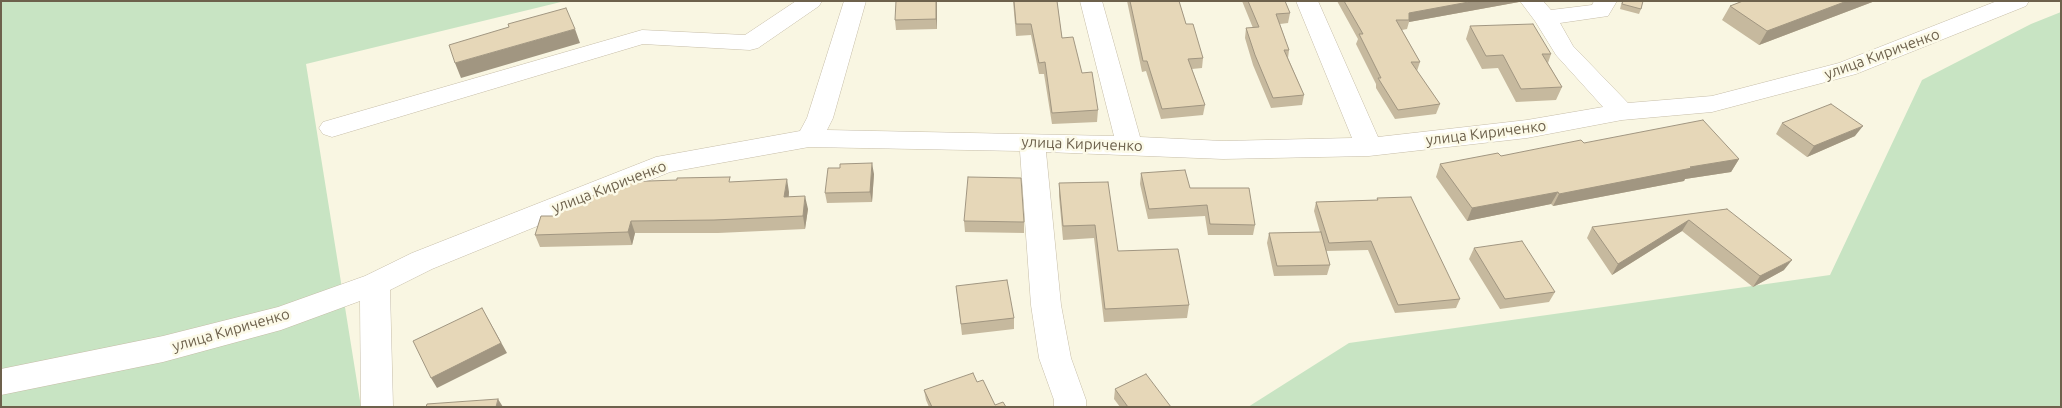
<!DOCTYPE html>
<html>
<head>
<meta charset="utf-8">
<style>
	body { margin:0 }
	#map { position:relative; width:2062px; height:408px; overflow:hidden; background:#f9f6e2; font-family:Ubuntu,sans-serif }
	canvas { display:block }
	.frame { position:absolute; inset:0; border:2px solid #6d614c; pointer-events:none }
</style>
</head>
<body>
<div id="map">
<canvas width="2062" height="408"></canvas>
<div class="frame"></div>
</div>
<script>
const ctx = document.querySelector('canvas').getContext('2d');
ctx.lineJoin = 'round';
function fillPath(path, color) { ctx.fillStyle = color; ctx.fill(path, 'evenodd'); }
const poly = rows => new Path2D(rows.map(r => 'M' + r).join(''));
function strokePath(path, color, width, dash) { ctx.strokeStyle = color; ctx.lineWidth = width; ctx.lineCap = dash ? 'butt' : 'round'; ctx.setLineDash(dash || []); ctx.stroke(path); }
function write(font, color, halo, rows, align = 'center') {
  ctx.font = font + ' Ubuntu,sans-serif'; ctx.lineWidth = 5; ctx.setLineDash([]); ctx.textBaseline = 'middle'; ctx.strokeStyle = halo; ctx.fillStyle = color; for (const [text, x, y, turn = 0] of rows) {
    ctx.save(); ctx.translate(x, y); ctx.rotate((+turn || 0) * Math.PI / 180); ctx.textAlign = isNaN(turn) ? turn : align; if (halo) ctx.strokeText(text, 0, 0); ctx.fillText(text, 0, 0); ctx.restore();
  }
}
fillPath(poly([
	[1,1,565,1,306,64,361,407,1,407],
	[2061,12,2061,407,1248,407,1349,343,1830,275,1922,80,2031,24]
]), '#c8e4c3');
const minor = poly([
	[796,1,822,1,819,6,758,48,750,50,643,44,332,137,323,134,319,128,323,122,642,30,745,35,796,1],
	[844,1,866,1,833,118,827,130,1114,136,1080,1,1102,1,1140,137,1223,141,1352,138,1296,1,1318,1,1378,137,1527,120,1603,107,1556,55,1535,21,1520,1,1543,1,1551,10,1592,5,1594,1,1617,1,1608,16,1560,23,1573,46,1628,103,1712,96,1839,63,1997,1,2029,1,2026,6,1856,74,1712,112,1622,120,1527,138,1369,156,1223,159,1046,152,1061,305,1071,358,1086,400,1086,407,1054,407,1054,400,1039,358,1031,305,1020,151,809,147,670,172,432,269,390,290,393,407,361,407,360,301,281,330,163,362,1,395,1,369,163,336,278,307,365,276,412,253,656,157,800,131,807,118,844,1]
]);
strokePath(minor, '#c6bda8', 1);
fillPath(minor, '#fff');
fillPath(poly([
	[937,1,937,29,896,30,895,20],
	[1013,1,1057,1,1062,38,1082,73,1098,110,1097,122,1052,124,1044,74,1039,74,1031,35,1016,36],
	[1127,1,1179,1,1186,24,1203,58,1202,68,1192,69,1205,105,1203,115,1161,119,1146,71,1142,72],
	[1242,1,1285,1,1290,13,1288,23,1280,24,1289,50,1288,58,1304,95,1302,105,1271,108,1253,65,1245,38,1246,28,1253,28],
	[1337,1,1519,1,1519,2,1409,22,1407,29,1402,30,1420,62,1417,71,1440,104,1436,114,1395,119,1376,88,1376,84,1356,44,1358,39],
	[1622,1,1643,1,1641,9,1639,14,1620,9],
	[1743,1,1875,1,1759,45,1722,20,1730,6],
	[1470,26,1551,54,1548,63,1562,87,1556,100,1516,102,1498,68,1482,69,1466,39],
	[1782,123,1855,136,1807,157,1776,134],
	[1584,143,1739,159,1731,172,1685,179,1684,181,1553,206,1551,204,1467,221,1436,177,1440,164,1501,156],
	[1141,173,1190,188,1255,225,1253,235,1208,235,1205,216,1148,219,1140,184],
	[874,174,872,202,827,203,825,193],
	[731,182,789,192,789,197,808,209,805,229,718,233,635,233,632,245,540,247,535,235,558,216,607,195],
	[1059,183,1118,251,1189,305,1187,318,1104,322,1094,238,1063,240,1059,196],
	[1377,198,1460,299,1456,308,1395,313,1368,250,1326,251,1330,265,1327,275,1274,276,1267,243,1269,233,1320,232,1314,211,1316,202,1377,200],
	[1727,209,1784,270,1753,287,1682,231,1612,275,1587,238,1592,227],
	[964,221,1024,222,1024,233,965,232],
	[1474,248,1555,292,1549,302,1500,309,1469,259],
	[956,286,1014,318,1014,329,962,335],
	[977,382,995,405,1006,407,929,407,926,400,924,390],
	[1115,389,1171,407,1120,407,1114,399]
]), '#c6b99e');
fillPath(poly([
	[936,1,937,1,937,29,936,19],
	[1474,1,1519,1,1519,2,1409,22,1409,13],
	[1847,1,1875,1,1759,45,1767,31],
	[575,29,580,43,461,78,455,63],
	[1863,126,1855,136,1807,157,1814,146],
	[1739,159,1731,172,1685,179,1684,181,1553,206,1559,194,1690,167],
	[872,163,874,174,872,202,870,192],
	[787,179,789,192,787,209,784,197],
	[1558,192,1551,204,1467,221,1472,208],
	[805,196,808,209,805,229,803,216],
	[1689,220,1682,231,1612,275,1618,264],
	[631,221,635,233,632,245,628,232],
	[1792,260,1784,270,1753,287,1760,276],
	[482,308,507,353,437,388,431,378],
	[498,399,503,407,496,407]
]), '#a19681');
const building = poly([
	[896,1,936,1,936,19,895,20,896,1],
	[1014,1,1057,1,1062,38,1073,37,1082,73,1092,72,1098,110,1052,113,1045,62,1039,63,1031,24,1016,24,1014,1],
	[1130,1,1179,1,1186,24,1193,24,1203,58,1188,59,1205,105,1162,109,1147,61,1143,61,1130,1],
	[1248,1,1285,1,1290,13,1276,14,1289,50,1284,50,1304,95,1273,98,1255,55,1246,28,1259,27,1248,1],
	[1344,1,1474,1,1409,13,1409,20,1396,20,1420,62,1411,62,1440,104,1398,110,1378,78,1381,78,1359,34,1363,34,1344,1],
	[1623,1,1643,1,1641,9,1622,4,1623,1],
	[1743,1,1847,1,1767,31,1730,6,1743,1],
	[566,8,575,29,455,63,449,45,509,27,508,24,566,8],
	[1533,24,1551,54,1542,54,1562,87,1521,89,1503,55,1486,56,1470,26,1533,24],
	[1831,104,1863,126,1814,146,1782,123,1831,104],
	[1703,120,1739,159,1690,167,1692,168,1559,194,1558,192,1472,208,1440,164,1498,153,1501,156,1581,140,1584,143,1703,120],
	[872,163,870,192,825,193,828,168,840,168,840,164,872,163],
	[1185,170,1190,188,1249,188,1255,225,1210,224,1207,205,1149,209,1141,173,1185,170],
	[730,177,729,182,787,179,784,197,805,196,803,216,714,220,631,221,628,232,535,235,541,216,558,216,563,203,591,202,593,195,607,195,619,189,621,182,677,180,677,178,730,177],
	[968,177,1021,178,1024,222,964,221,968,177],
	[1108,182,1118,251,1178,249,1189,305,1105,309,1095,225,1063,226,1059,183,1108,182],
	[1411,197,1460,299,1398,305,1371,241,1329,243,1316,202,1378,200,1377,198,1411,197],
	[1727,209,1792,260,1760,276,1689,220,1618,264,1592,227,1727,209],
	[1321,232,1330,265,1277,266,1269,233,1321,232],
	[1522,241,1555,292,1505,299,1474,248,1522,241],
	[1007,280,1014,318,961,324,956,286,1007,280],
	[482,308,501,343,431,378,413,341,482,308],
	[973,373,977,382,983,380,995,405,1003,402,1006,407,932,407,924,390,973,373],
	[1146,374,1171,407,1128,407,1115,389,1146,374],
	[498,399,496,407,426,407,427,404,498,399]
]);
fillPath(building, '#e6d7b8');
strokePath(building, '#a19681', 1);
write('15px', '#6d614c', '#fcfae8', [
	["улица Кириченко",1882,54,-20],
	["улица Кириченко",1486,133,-7],
	["улица Кириченко",1082,144,2],
	["улица Кириченко",609,187,-21],
	["улица Кириченко",231,330,-16]
]);
</script>
</body>
</html>
